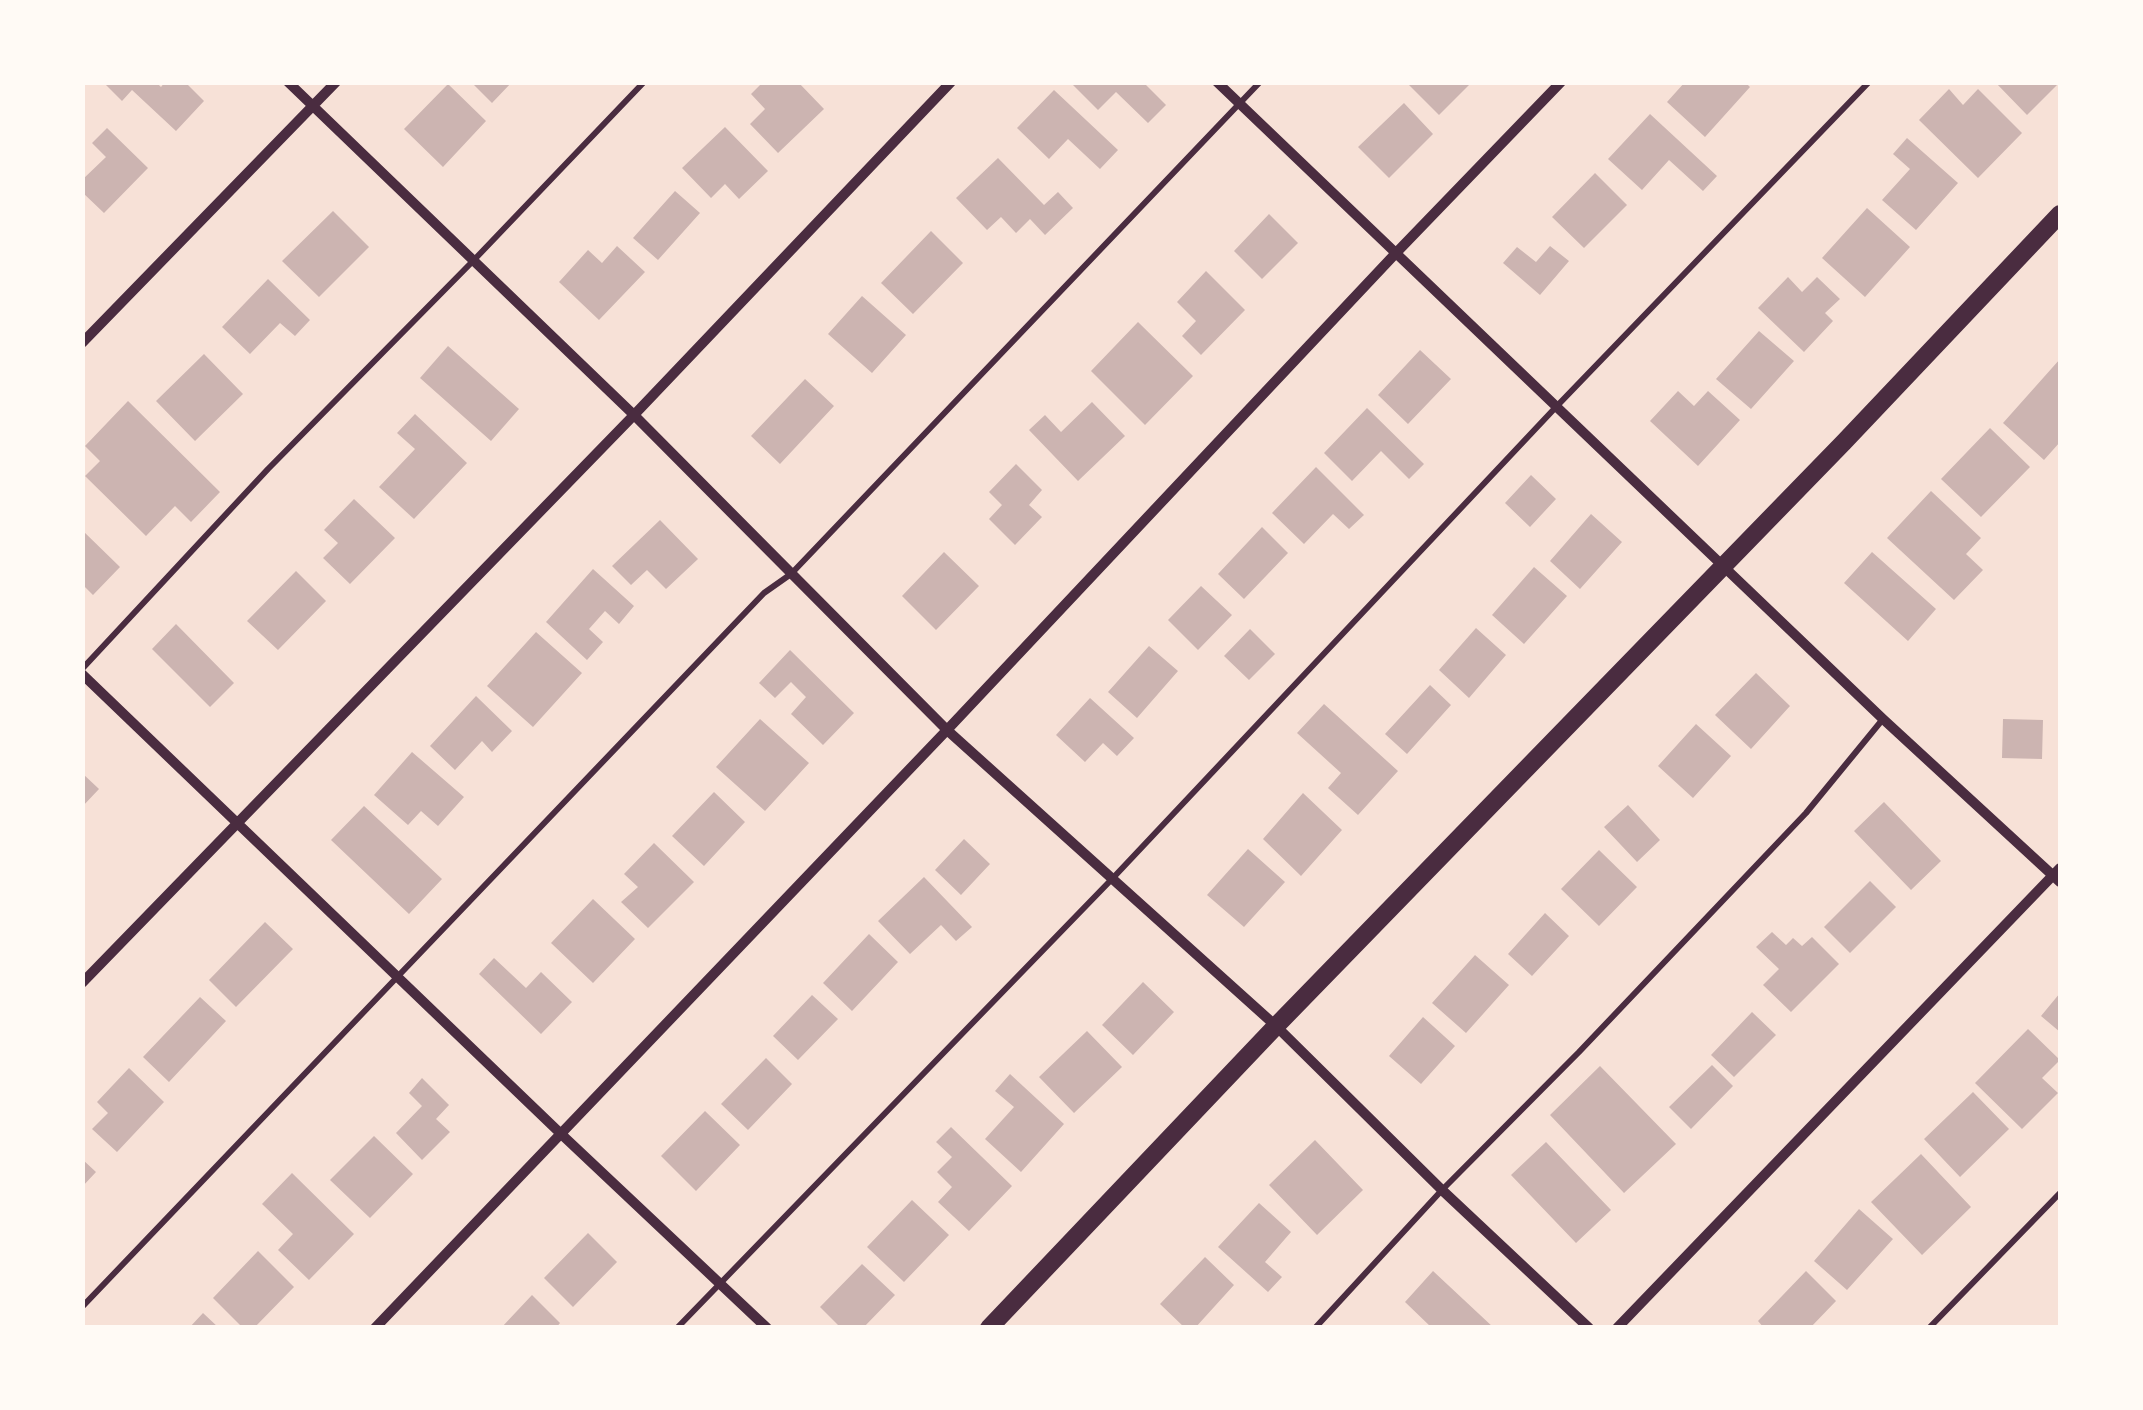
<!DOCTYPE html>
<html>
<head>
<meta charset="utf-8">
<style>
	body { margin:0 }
	#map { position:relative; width:2143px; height:1410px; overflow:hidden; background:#f7e1d7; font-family:Inter,sans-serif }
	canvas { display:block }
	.frame { position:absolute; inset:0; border:85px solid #fffaf5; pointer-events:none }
</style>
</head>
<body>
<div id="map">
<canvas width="2143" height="1410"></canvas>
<div class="frame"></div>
</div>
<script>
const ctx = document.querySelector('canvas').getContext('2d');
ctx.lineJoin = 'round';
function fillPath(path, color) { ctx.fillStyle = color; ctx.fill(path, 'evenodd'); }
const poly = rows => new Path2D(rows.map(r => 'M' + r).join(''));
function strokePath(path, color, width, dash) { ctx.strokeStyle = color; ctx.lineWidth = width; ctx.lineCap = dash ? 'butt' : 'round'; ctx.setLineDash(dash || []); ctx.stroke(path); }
fillPath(poly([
	[103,82,156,82,161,87,165,82,185,82,204,101,176,131,132,90,122,101],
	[471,82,512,82,492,103],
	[763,82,798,82,824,109,778,153,750,124,765,109,751,94],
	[1070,82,1143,82,1166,105,1148,123,1116,92,1098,110],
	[1406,82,1472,82,1439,115],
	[1685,82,1745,82,1750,87,1705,137,1667,102],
	[1995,82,2060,82,2027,115],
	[448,84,486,121,443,167,404,129],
	[1949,89,1963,105,1978,89,2022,133,1978,178,1919,120],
	[1054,90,1118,150,1100,169,1068,139,1049,159,1017,128],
	[1404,103,1433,134,1389,178,1358,147],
	[1650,114,1717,176,1703,191,1669,160,1642,190,1608,159],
	[725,127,768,171,739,199,725,184,711,198,682,168],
	[107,128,148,168,104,213,82,192,82,180,106,157,92,143],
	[1907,138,1958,183,1916,230,1882,200,1910,169,1893,154],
	[998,158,1044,205,1058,192,1073,208,1045,235,1030,219,1016,233,1001,217,987,230,956,198],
	[1595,173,1627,205,1584,248,1552,217],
	[675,191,700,213,658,260,633,238],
	[1867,208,1910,247,1865,297,1822,258],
	[333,211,369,247,319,297,282,261],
	[1269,214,1298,243,1262,279,1234,251],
	[931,231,963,263,913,314,881,283],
	[617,246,645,272,599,320,559,282,588,250,602,263],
	[1550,246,1569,261,1540,295,1503,263,1517,247,1536,262],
	[1206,271,1245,310,1201,355,1182,336,1196,321,1177,302],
	[1788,277,1802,292,1817,277,1840,299,1825,313,1833,321,1804,352,1758,308],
	[268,279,310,320,295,336,280,323,250,354,222,327],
	[862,296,906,335,872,373,828,334],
	[1138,322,1193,376,1145,425,1091,371],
	[1759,331,1794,361,1751,409,1716,379],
	[448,346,519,409,491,441,420,378],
	[1420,350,1451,379,1408,424,1378,395],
	[204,354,243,394,195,441,156,401],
	[2060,359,2060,442,2044,460,2003,423],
	[805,379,834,406,780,464,751,436],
	[1678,391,1694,406,1708,391,1740,420,1698,466,1650,421],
	[128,401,220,492,191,522,175,506,146,536,85,476,100,461,85,446],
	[1092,402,1125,436,1078,481,1029,430,1045,415,1061,432],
	[1367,408,1424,464,1409,479,1381,451,1352,481,1324,453],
	[415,414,467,463,414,519,379,487,415,449,397,433],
	[1990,428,2030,467,1981,517,1941,479],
	[1016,464,1042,490,1029,505,1042,517,1015,545,989,519,1002,505,989,492],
	[1316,467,1364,515,1349,529,1333,514,1304,544,1272,513],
	[1531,475,1556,499,1530,527,1505,503],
	[1931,491,1981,538,1966,554,1983,570,1954,600,1887,538],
	[354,499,395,538,350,584,323,558,338,543,324,530],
	[1591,514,1622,542,1580,589,1550,561],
	[660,520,698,559,666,589,647,570,631,585,612,566],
	[1262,527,1288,553,1244,599,1218,574],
	[82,530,120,567,93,595,82,584],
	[944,552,979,586,936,630,902,596],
	[1872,552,1936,609,1908,641,1844,583],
	[1534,567,1567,596,1524,644,1492,615],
	[593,569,634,606,619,624,605,611,589,629,603,642,587,660,546,622],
	[296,571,326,601,278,650,247,621],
	[1201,586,1232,615,1198,650,1168,620],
	[176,624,234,683,210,707,152,649],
	[1476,628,1506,655,1469,698,1439,670],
	[1250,629,1275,654,1249,680,1224,656],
	[536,632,582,673,533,727,487,686],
	[1149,646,1178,671,1137,718,1108,692],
	[790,650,854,713,823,745,791,714,806,697,791,682,775,698,759,683],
	[1756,673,1790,706,1751,749,1715,715],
	[1430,685,1451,705,1407,754,1385,734],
	[476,696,512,731,492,752,482,741,455,770,430,746],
	[1090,698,1134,738,1117,756,1103,743,1085,762,1056,735],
	[1324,704,1398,771,1358,815,1328,788,1341,773,1297,733],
	[760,719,809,763,765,811,716,767],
	[2003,719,2043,720,2042,759,2002,758],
	[1696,724,1731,756,1693,798,1658,766],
	[412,752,464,797,438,826,421,811,408,825,374,795],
	[82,773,99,789,82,807],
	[714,792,745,822,704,866,672,836],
	[1303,793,1342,830,1301,876,1263,839],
	[1884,802,1941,861,1911,890,1854,831],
	[1628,805,1660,840,1637,862,1604,827],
	[364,806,442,879,409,914,331,840],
	[964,839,990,864,961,895,935,870],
	[654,843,694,882,648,928,621,902,638,887,624,874],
	[1248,849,1285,882,1244,927,1207,895],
	[1599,850,1637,887,1599,926,1561,889],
	[924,877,972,927,956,941,941,925,910,954,878,921],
	[1870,881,1896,907,1850,953,1824,927],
	[593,899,635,939,593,983,551,943],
	[1545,913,1569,936,1532,976,1508,954],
	[265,922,293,949,236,1007,209,980],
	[1772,932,1786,945,1793,938,1802,946,1812,937,1839,964,1791,1012,1763,985,1779,969,1756,947],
	[869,934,898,962,852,1011,823,983],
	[1475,955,1509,985,1466,1033,1432,1003],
	[494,958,526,988,541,972,572,1002,541,1034,479,974],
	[1143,982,1174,1012,1133,1055,1102,1025],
	[2060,993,2060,1032,2041,1016],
	[812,995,838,1019,798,1060,773,1036],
	[200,997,226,1021,169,1082,143,1057],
	[1752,1012,1776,1035,1734,1077,1711,1055],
	[1423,1017,1455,1046,1421,1084,1389,1056],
	[2028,1029,2060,1060,2042,1078,2058,1093,2022,1129,1975,1083],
	[1087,1031,1122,1067,1074,1113,1039,1077],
	[766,1058,792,1084,748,1130,721,1104],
	[1712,1065,1733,1086,1691,1129,1669,1107],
	[1600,1066,1676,1144,1624,1193,1550,1115],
	[129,1068,164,1102,117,1152,92,1129,108,1113,97,1102],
	[1010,1074,1064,1124,1021,1172,985,1139,1014,1107,995,1091],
	[422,1078,449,1105,436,1119,450,1132,422,1160,396,1133,422,1106,409,1093],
	[1973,1092,2009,1129,1960,1177,1924,1139],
	[705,1111,740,1145,696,1191,661,1156],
	[951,1127,1012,1186,969,1231,938,1202,952,1187,937,1172,952,1157,936,1142],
	[374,1136,413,1174,370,1218,330,1180],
	[1315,1140,1363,1190,1317,1235,1269,1185],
	[1546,1142,1611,1210,1576,1243,1511,1175],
	[1921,1154,1971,1207,1922,1255,1871,1202],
	[82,1159,96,1172,82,1187],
	[292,1173,354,1234,309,1280,278,1250,293,1234,262,1204],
	[912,1200,949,1235,904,1282,867,1247],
	[1259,1203,1291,1232,1265,1262,1282,1277,1268,1292,1218,1247],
	[1859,1209,1893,1239,1847,1290,1814,1261],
	[588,1233,617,1262,573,1307,544,1278],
	[258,1251,294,1287,254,1328,243,1328,213,1298],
	[1205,1257,1234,1285,1195,1328,1185,1328,1160,1304],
	[862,1264,895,1295,863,1328,841,1328,820,1307],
	[1433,1271,1494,1328,1432,1328,1405,1302],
	[1806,1271,1836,1301,1810,1328,1764,1328,1758,1321],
	[532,1295,560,1323,556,1328,501,1328],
	[203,1313,219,1328,189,1328]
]), '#ccb4b1');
strokePath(poly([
	[82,669,268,469,473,261,644,82],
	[82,1307,764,593,791,574,1260,82],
	[677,1328,1112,879,1556,407,1869,82],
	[1315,1328,1442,1190,1579,1052,1806,813,1883,719],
	[1929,1328,2060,1193]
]), '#4a2c40', 6);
strokePath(poly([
	[288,82,634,415,947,730,1276,1026,1442,1190,1589,1328],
	[1217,82,1883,719,2060,882],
	[82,343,336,82],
	[82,674,559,1132,767,1328],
	[82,983,634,415,951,82],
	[375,1328,947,730,1396,253,1561,82],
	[1617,1328,2060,868]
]), '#4a2c40', 10);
strokePath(poly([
	[989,1328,1276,1026,1844,442,2060,214]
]), '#4a2c40', 18);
</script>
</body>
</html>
